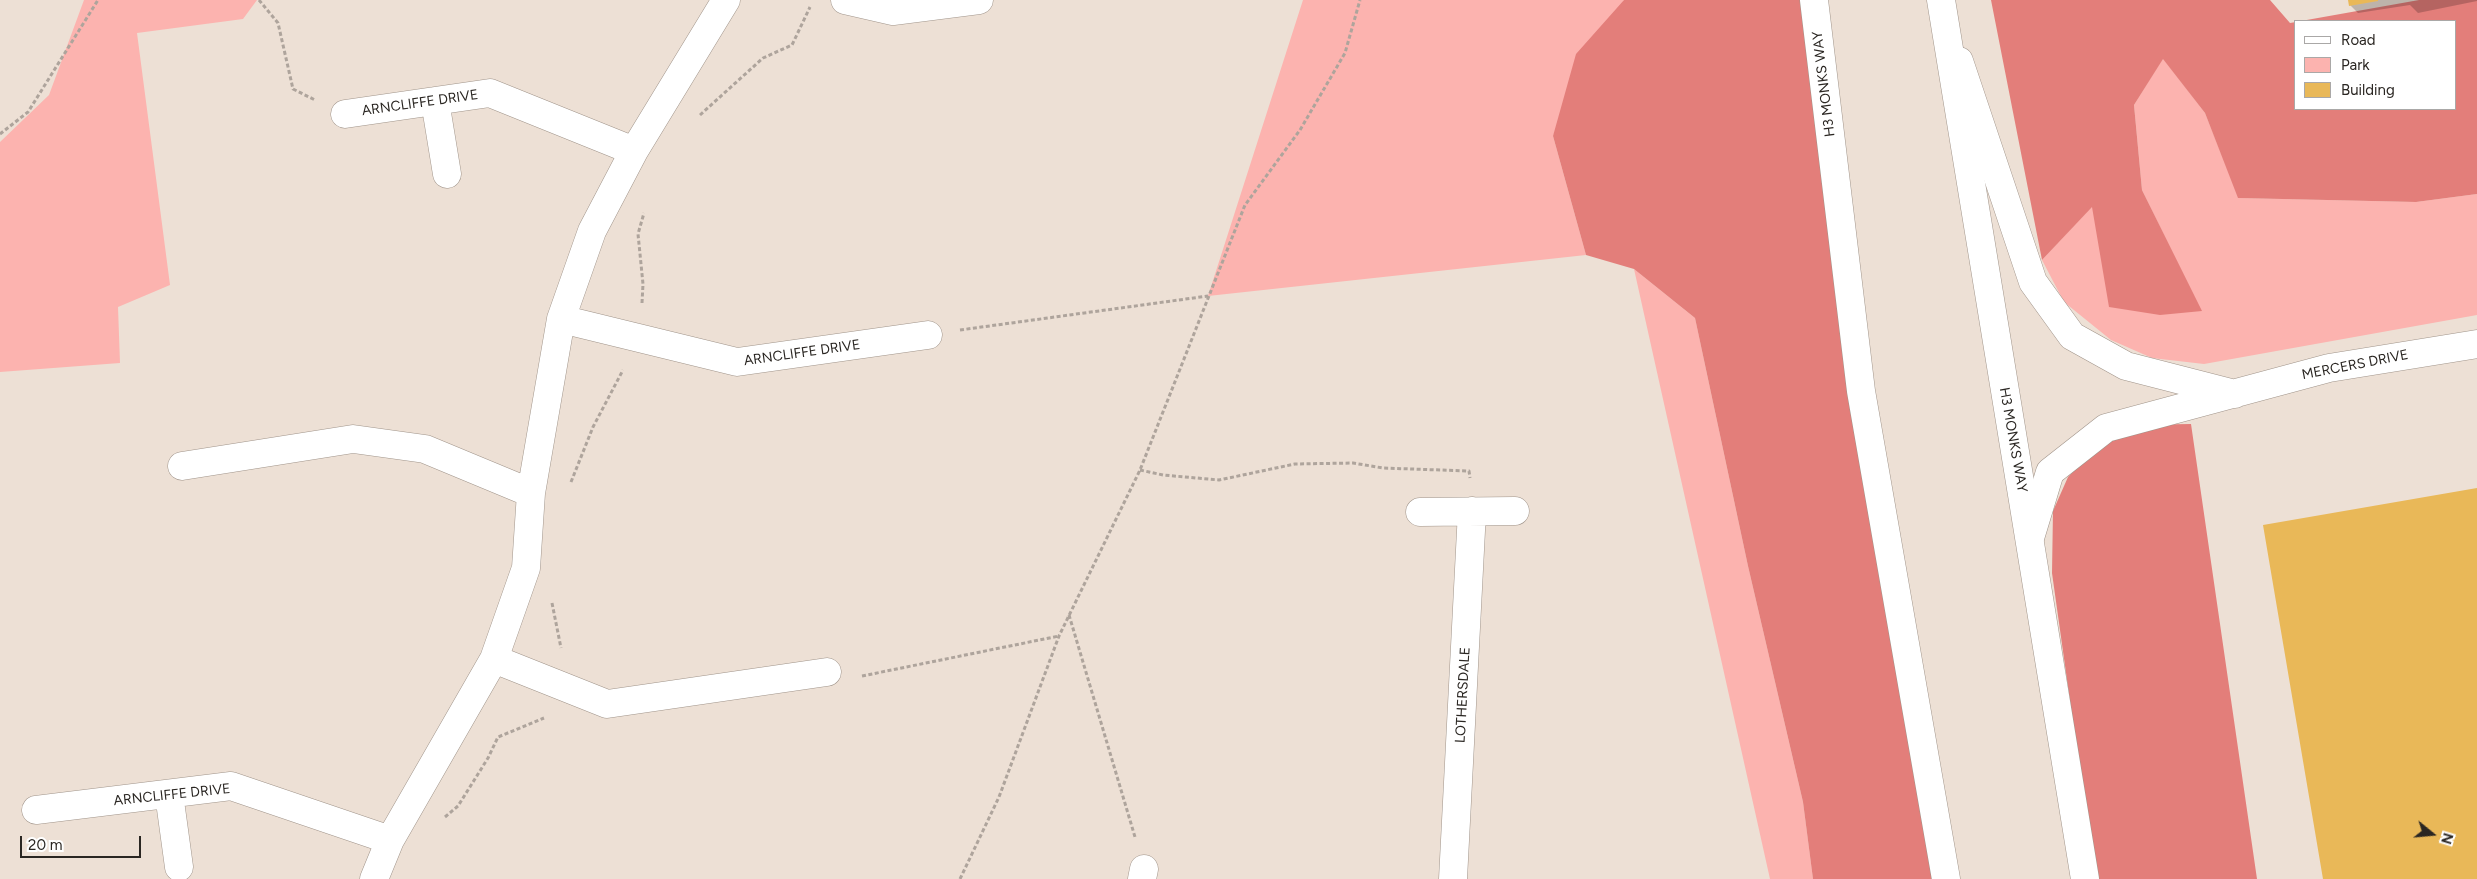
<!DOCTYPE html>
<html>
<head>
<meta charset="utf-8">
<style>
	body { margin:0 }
	#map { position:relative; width:2477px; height:879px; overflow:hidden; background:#ede0d5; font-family:Figtree,sans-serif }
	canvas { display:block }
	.legend { position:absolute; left:2294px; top:20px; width:162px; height:90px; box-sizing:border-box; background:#fff; border:1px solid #aaa8a7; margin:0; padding:6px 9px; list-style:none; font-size:15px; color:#2a2622 }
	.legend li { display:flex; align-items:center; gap:10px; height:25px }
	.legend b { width:25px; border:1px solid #aaa8a7 }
	.north { position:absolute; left:2407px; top:809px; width:50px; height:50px; -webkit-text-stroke:4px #fff; paint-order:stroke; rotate:107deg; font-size:14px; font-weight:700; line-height:20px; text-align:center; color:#2a2622 }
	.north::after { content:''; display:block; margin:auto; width:18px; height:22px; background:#2a2622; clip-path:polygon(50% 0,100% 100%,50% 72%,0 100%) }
	.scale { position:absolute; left:20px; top:836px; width:121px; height:22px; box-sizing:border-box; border:2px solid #2a2622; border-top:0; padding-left:6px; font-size:15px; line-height:18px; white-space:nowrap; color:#2a2622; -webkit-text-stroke:4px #fff; paint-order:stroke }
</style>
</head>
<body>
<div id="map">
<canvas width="2477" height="879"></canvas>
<ul class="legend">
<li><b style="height:6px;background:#fff"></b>Road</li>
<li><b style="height:14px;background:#fcb3af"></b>Park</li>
<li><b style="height:14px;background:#e9b858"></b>Building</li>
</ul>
<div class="north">N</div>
<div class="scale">20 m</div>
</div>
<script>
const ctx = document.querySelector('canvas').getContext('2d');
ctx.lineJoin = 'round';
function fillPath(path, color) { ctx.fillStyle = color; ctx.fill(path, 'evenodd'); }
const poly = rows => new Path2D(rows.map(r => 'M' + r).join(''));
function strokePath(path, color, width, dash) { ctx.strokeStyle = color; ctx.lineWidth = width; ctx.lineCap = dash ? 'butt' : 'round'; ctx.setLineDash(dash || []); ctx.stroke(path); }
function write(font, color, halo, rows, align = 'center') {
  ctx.font = font + ' Figtree,sans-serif'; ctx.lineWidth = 4.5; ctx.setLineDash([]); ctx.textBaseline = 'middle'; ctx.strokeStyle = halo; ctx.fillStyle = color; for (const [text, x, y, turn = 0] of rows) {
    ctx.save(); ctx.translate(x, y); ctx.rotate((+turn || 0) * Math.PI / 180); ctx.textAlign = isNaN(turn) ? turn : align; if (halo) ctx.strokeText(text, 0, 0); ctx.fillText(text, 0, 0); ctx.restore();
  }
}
fillPath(poly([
	[84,0,257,0,243,19,137,33,170,285,118,307,120,363,0,372,0,142,49,95],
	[1303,0,1624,0,1553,136,1586,255,1208,296],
	[2163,58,2205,113,2239,198,2416,202,2477,194,2477,315,2204,364,2152,358,2111,340,2064,302,2042,260,2092,206,2201,311,2142,190,2134,105],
	[1634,269,1695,318,1748,566,1803,802,1813,879,1770,879]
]), '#fcb3af');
fillPath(poly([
	[1624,0,1814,0,1946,879,1813,879,1803,802,1748,566,1695,318,1634,269,1586,255,1553,136,1576,54],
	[1991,0,2270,0,2290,23,2296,22,2296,109,2456,109,2456,21,2301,21,2419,0,2477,0,2477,194,2416,202,2238,198,2205,113,2163,59,2134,105,2142,190,2202,311,2160,315,2109,307,2092,207,2042,260],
	[2191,424,2257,879,2095,879,2052,573,2053,511,2068,477,2098,444,2132,425]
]), '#e37e7a');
fillPath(poly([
	[2349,0,2477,0,2477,1,2418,13,2410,5,2358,13,2350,5]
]), '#0003');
fillPath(poly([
	[2348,0,2378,0,2378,1,2349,6],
	[2477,488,2477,879,2323,879,2263,525]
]), '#e9b858');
const minor = poly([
	[845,0,893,11,979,0],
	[435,101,447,174],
	[345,114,490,93,634,151],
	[561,319,737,362,928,335],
	[182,466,353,439,425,449,531,493],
	[1420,512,1515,511],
	[494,659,607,704,827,672],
	[169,794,179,867],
	[36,810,231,786,390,840],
	[374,879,390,840,494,659,526,568,531,493,561,319,592,231,634,151,726,0],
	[1142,879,1144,869],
	[1453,879,1472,511]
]);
const tertiary = poly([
	[1959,61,2033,282,2072,336,2126,366,2235,394],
	[2030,538,2050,472,2106,428,2329,368,2477,344]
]);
const primary = poly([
	[1814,0,1861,391,1946,879],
	[1941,0,2085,879]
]);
strokePath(minor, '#a0948a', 29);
strokePath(tertiary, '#a0948a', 29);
strokePath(primary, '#a0948a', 29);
strokePath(poly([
	[259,0,278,23,293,89,315,100],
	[700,115,763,58,792,45,810,7],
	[0,134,28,112,98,0],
	[642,303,643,284,638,234,644,213],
	[960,330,1208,296],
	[1140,470,1163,475,1219,480,1295,464,1353,463,1383,468,1469,471,1470,478],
	[571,482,593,427,623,370],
	[552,603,561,648],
	[1069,615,1135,837],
	[862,676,1059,636],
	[445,817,458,806,488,758,498,737,544,718],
	[960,879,999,797,1059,636,1140,470,1245,205,1300,130,1345,53,1360,0]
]), '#aea49c', 3, [4, 2.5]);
strokePath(minor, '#fff', 28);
strokePath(tertiary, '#fff', 28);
strokePath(primary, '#fff', 28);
write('14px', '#2a2622', '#fff', [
	["H3 MONKS WAY",1824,84,-97],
	["ARNCLIFFE DRIVE",420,103,-8],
	["ARNCLIFFE DRIVE",802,353,-8],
	["MERCERS DRIVE",2355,365,-11],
	["H3 MONKS WAY",2013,440,80],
	["LOTHERSDALE",1463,695,-87],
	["ARNCLIFFE DRIVE",172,795,-6]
]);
</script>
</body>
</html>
